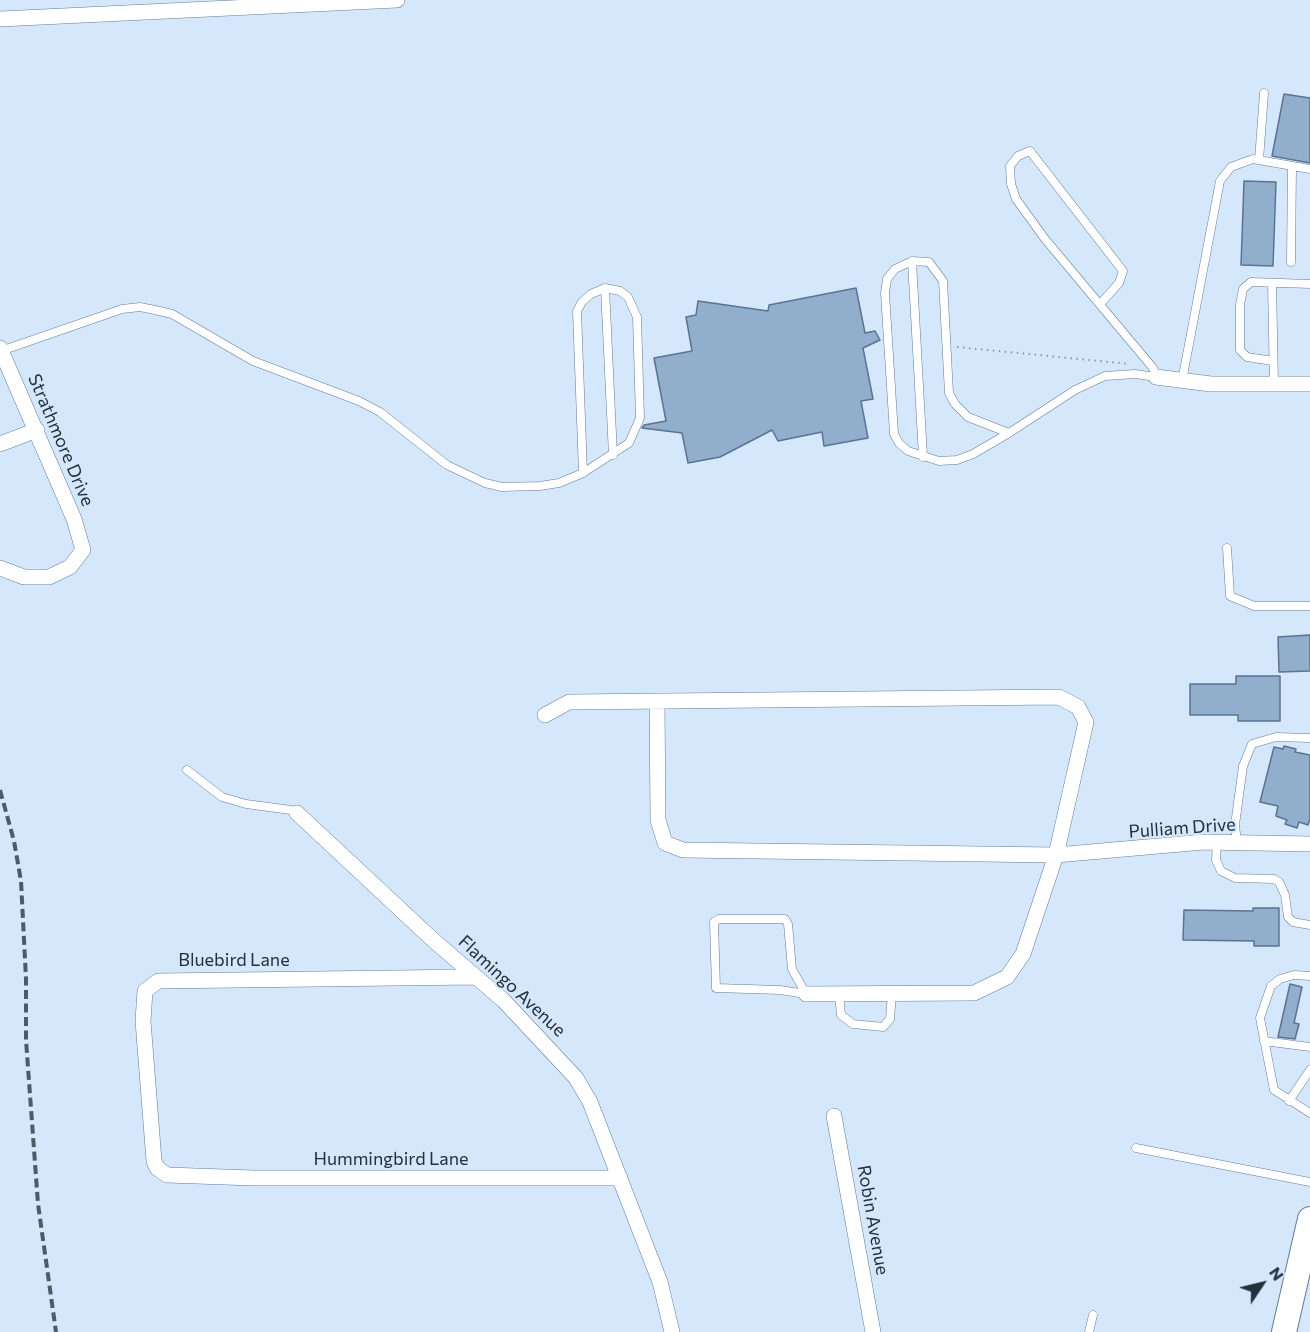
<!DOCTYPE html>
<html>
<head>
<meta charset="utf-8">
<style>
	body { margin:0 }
	#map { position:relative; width:1310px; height:1332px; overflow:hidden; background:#d5e7fb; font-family:Commissioner,sans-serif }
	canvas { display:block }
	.north { position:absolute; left:1232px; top:1254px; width:60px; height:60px; -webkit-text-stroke:4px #d5e7fb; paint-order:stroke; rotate:55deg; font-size:16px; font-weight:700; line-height:24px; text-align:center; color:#24303c }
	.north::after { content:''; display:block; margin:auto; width:21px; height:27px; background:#24303c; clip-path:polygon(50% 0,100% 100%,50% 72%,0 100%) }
</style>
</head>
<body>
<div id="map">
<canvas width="1310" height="1332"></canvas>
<div class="north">N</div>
</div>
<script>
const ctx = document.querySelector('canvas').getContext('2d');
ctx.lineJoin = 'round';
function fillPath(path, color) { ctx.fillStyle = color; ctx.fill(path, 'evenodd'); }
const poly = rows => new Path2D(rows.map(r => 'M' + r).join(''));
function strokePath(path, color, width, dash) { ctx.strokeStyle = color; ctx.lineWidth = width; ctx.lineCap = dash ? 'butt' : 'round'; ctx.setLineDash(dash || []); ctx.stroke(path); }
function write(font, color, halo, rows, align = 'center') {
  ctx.font = font + ' Commissioner,sans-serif'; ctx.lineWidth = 4.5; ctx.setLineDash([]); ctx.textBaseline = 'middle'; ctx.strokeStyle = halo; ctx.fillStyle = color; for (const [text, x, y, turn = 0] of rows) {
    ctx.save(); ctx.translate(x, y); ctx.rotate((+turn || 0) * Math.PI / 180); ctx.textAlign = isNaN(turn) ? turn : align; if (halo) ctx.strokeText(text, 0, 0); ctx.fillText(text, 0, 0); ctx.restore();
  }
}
const building = poly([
	[1284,94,1310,98,1310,163,1272,156,1284,94],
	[1244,181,1276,182,1273,266,1241,265,1244,181],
	[856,288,865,333,875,331,880,340,863,348,873,399,861,401,868,438,824,446,822,432,778,441,772,430,720,457,688,463,682,433,642,428,644,425,666,421,654,358,692,351,686,317,696,315,698,301,768,311,769,305,856,288],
	[1310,635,1310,671,1279,672,1278,637,1310,635],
	[1236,676,1280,676,1280,721,1238,721,1238,715,1190,715,1190,684,1236,684,1236,676],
	[1284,746,1296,749,1295,752,1310,755,1310,819,1308,825,1299,822,1297,828,1285,824,1287,820,1276,816,1278,806,1260,802,1274,747,1283,749,1284,746],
	[1253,908,1279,908,1279,946,1254,946,1254,941,1183,940,1184,910,1253,911,1253,908],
	[1290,984,1302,987,1294,1023,1299,1024,1295,1039,1278,1037,1290,984]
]);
fillPath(building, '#92aecd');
strokePath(building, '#597491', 1.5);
const service = poly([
	[1259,160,1264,93],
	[912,261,929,262,943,281,949,393,955,404,968,417,1009,433,973,454,957,460,939,461,908,451,899,443,894,434,885,293,887,279,895,269,912,261],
	[912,261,923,457],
	[1291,262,1292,166],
	[1272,283,1274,383],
	[605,288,620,291,628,297,637,317,640,418,629,443,583,473,577,311,582,302,591,294,605,288],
	[605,288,613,455],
	[1,351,122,309,140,307,155,310,172,314,253,361,359,401,380,412,447,465,485,483,502,487,540,486,559,483,583,473],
	[1273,361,1247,357,1240,350,1240,305,1243,289,1251,282,1310,284],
	[1182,381,1220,181,1231,167,1253,159,1310,169],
	[1009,433,1075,390,1105,376,1135,374,1156,377,1153,368,1045,239,1016,199,1011,184,1010,166,1018,156,1030,151,1123,271,1119,283,1101,303],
	[1227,548,1230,596,1254,606,1310,606],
	[187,770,222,797,246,804,291,810,297,813],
	[1217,842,1216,860,1221,871,1235,878,1274,879,1279,882,1285,895,1288,917,1293,922,1310,925],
	[1237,843,1235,825,1243,766,1252,744,1276,737,1310,738],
	[719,919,785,919,788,924,792,969,806,994,780,990,716,988,714,922,719,919],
	[1310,976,1294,975,1280,979,1271,986,1260,1018,1274,1090,1310,1113],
	[839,994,841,1015,853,1024,883,1027,890,1019,892,993],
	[1264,1041,1310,1047],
	[1289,1101,1310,1070],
	[1136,1148,1310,1182],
	[1089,1332,1093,1315]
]);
const minor = poly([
	[0,19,397,0],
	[0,348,74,519,83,550,70,567,49,577,24,577,0,568],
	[1156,377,1211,384,1310,384],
	[0,444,37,430],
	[657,701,658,820,665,843,683,850,1056,855,1204,842,1310,844],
	[545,715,569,702,1059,697,1078,707,1086,722,1056,855,1023,954,1007,977,974,993,806,994],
	[297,813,432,939,504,1001,576,1078,590,1102,660,1282,672,1332],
	[475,977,158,981,145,991,143,1021,154,1161,157,1168,167,1175,254,1178,620,1178],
	[834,1116,873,1332]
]);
const trunk = poly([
	[1284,1332,1310,1219]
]);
strokePath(service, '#617c99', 9);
strokePath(minor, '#617c99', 16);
strokePath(trunk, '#617c99', 26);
strokePath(poly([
	[957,347,1130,364]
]), '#8998a9', 2, [1.5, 4.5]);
strokePath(service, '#fff', 8);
strokePath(minor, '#fff', 15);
strokePath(trunk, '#fff', 24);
strokePath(poly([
	[0,790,14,841,21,881,26,979,26,1040,38,1204,56,1332]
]), '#4d5a68', 4, [9, 4.5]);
write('18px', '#24303c', '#d5e7fb', [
	["Strathmore Drive",61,440,67],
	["Pulliam Drive",1182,828,-4],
	["Bluebird Lane",234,960],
	["Flamingo Avenue",512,986,43],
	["Hummingbird Lane",391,1159],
	["Robin Avenue",873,1220,80]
]);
</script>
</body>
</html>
